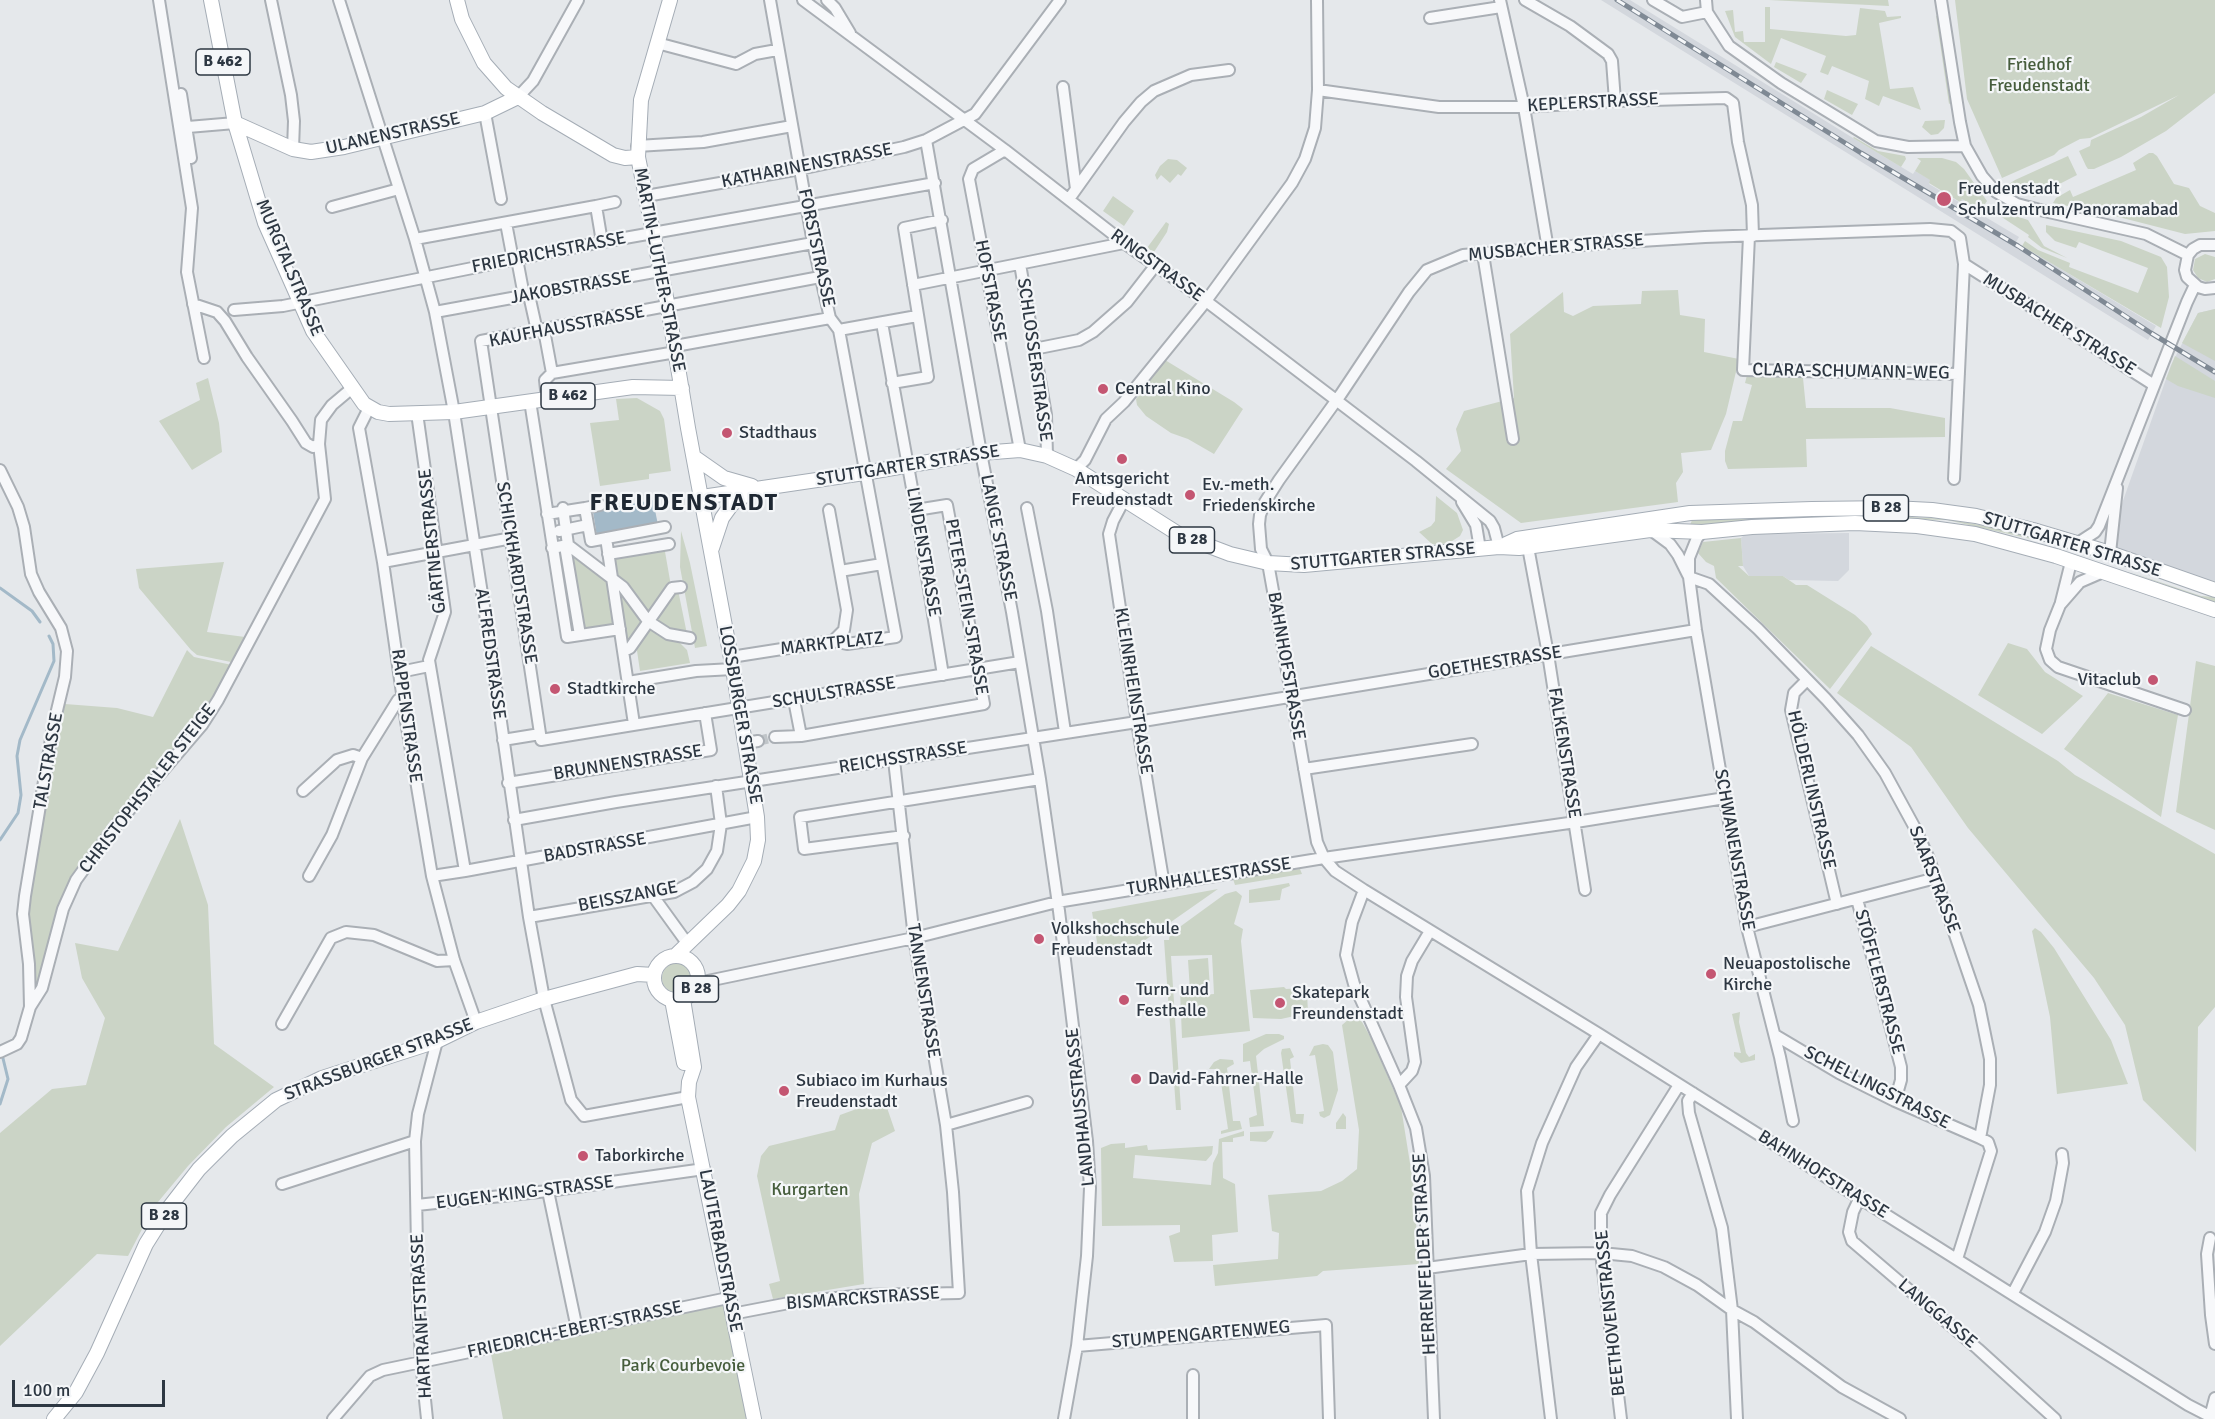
<!DOCTYPE html>
<html>
<head>
<meta charset="utf-8">
<style>
	body { margin:0 }
	#map { position:relative; width:2215px; height:1419px; overflow:hidden; background:#e5e8eb; font-family:Signika,sans-serif }
	canvas { display:block }
	.scale { position:absolute; left:12px; top:1380px; width:153px; height:27px; box-sizing:border-box; border:3px solid #2d3742; border-top:0; padding-left:8px; font-size:18px; line-height:21px; white-space:nowrap; color:#2d3742; -webkit-text-stroke:4px #f4f6f8; paint-order:stroke }
</style>
</head>
<body>
<div id="map">
<canvas width="2215" height="1419"></canvas>
<div class="scale">100 m</div>
</div>
<script>
const ctx = document.querySelector('canvas').getContext('2d');
ctx.lineJoin = 'round';
function fillPath(path, color) { ctx.fillStyle = color; ctx.fill(path, 'evenodd'); }
const poly = rows => new Path2D(rows.map(r => 'M' + r).join(''));
function strokePath(path, color, width, dash) { ctx.strokeStyle = color; ctx.lineWidth = width; ctx.lineCap = dash ? 'butt' : 'round'; ctx.setLineDash(dash || []); ctx.stroke(path); }
function write(font, color, halo, rows, align = 'center') {
  ctx.font = font + ' Signika,sans-serif'; ctx.lineWidth = 4.5; ctx.setLineDash([]); ctx.textBaseline = 'middle'; ctx.strokeStyle = halo; ctx.fillStyle = color; for (const [text, x, y, turn = 0] of rows) {
    ctx.save(); ctx.translate(x, y); ctx.rotate((+turn || 0) * Math.PI / 180); ctx.textAlign = isNaN(turn) ? turn : align; if (halo) ctx.strokeText(text, 0, 0); ctx.fillText(text, 0, 0); ctx.restore();
  }
}
fillPath(poly([
	[1601,0,1630,0,1853,138,1913,174,1915,171,1931,180,1929,184,1959,202,1962,199,1973,206,1972,209,2019,237,2016,242,2156,326,2148,340],
	[2215,309,2215,582,2107,546,2171,365,2198,313],
	[1849,533,1849,570,1838,581,1789,580,1783,576,1749,576,1743,566,1741,538,1745,534]
]), '#d3d7dd');
fillPath(poly([
	[1769,0,1888,0,1889,6],
	[1955,0,2215,0,2215,93,2166,131,2121,157,2094,169,2088,169,2086,166,2079,151,2090,146,2091,140,2141,117,2179,95,2090,138,2080,139,2059,150,2054,155,2002,178,1967,99],
	[1765,7,1770,7,1770,29,1846,36,1856,35,1860,8,1885,11,1887,17,1901,16,1901,18,1879,23,1890,89,1913,87,1921,110,1883,96,1879,106,1865,99,1869,81,1832,66,1828,75,1820,72,1826,56,1781,38,1771,64,1735,37,1725,11,1733,10,1735,32,1743,31,1744,42,1765,42],
	[1940,15,1951,103,1949,104,1936,16],
	[1776,62,1807,74,1801,83,1774,67],
	[1827,90,1858,104,1852,115,1824,99],
	[1945,120,1944,128,1938,134,1931,135,1922,127,1925,121],
	[1854,137,1878,151,1905,156,1906,159,1901,167,1853,138],
	[2149,153,2153,153,2157,156,2174,184,2189,188,2200,206,2215,213,2215,231,2185,234,2107,214,2053,203,2056,198,2070,190,2073,197,2136,170,2133,163],
	[2068,156,2077,175,2034,197,2009,186,2009,184,2015,180],
	[1917,158,1942,158,1956,162,1964,169,1987,201,1979,213,1972,209,1973,206,1962,199,1960,202,1929,183,1930,180,1915,171,1921,161],
	[1168,159,1177,160,1187,168,1181,176,1178,174,1170,183,1161,175,1157,180,1155,175,1160,166],
	[1113,196,1134,211,1124,226,1103,211],
	[1993,205,2007,213,2028,220,2044,246,2067,258,2042,248,2028,237,2029,235,1994,212],
	[1166,222,1169,224,1167,232,1154,252,1147,248],
	[2046,225,2121,241,2161,257,2167,267,2169,297,2161,328,2022,246,2025,241,2038,250,2070,263,2069,267,2138,293,2148,268,2079,242,2076,248,2055,241,2046,232],
	[2205,254,2215,257,2215,279,2207,282,2198,278,2193,270,2195,259],
	[1678,290,1680,315,1705,319,1704,352,1739,359,1726,414,1711,450,1681,453,1683,472,1676,483,1678,502,1521,523,1446,469,1461,451,1456,429,1464,411,1514,398,1510,334,1563,292,1564,312,1573,316,1593,306,1641,304,1642,291],
	[2215,309,2215,361,2182,343,2198,313],
	[2175,356,2215,381,2215,398,2178,386,2166,379],
	[1165,360,1234,402,1243,409,1214,454,1188,439,1171,433,1146,416,1137,405,1136,399],
	[1747,375,1803,378,1806,408,1890,408,1945,418,1945,437,1806,439,1807,467,1728,469,1725,461,1725,451,1733,421,1742,421,1752,385,1745,383],
	[208,378,219,423,222,452,192,470,159,421,200,400,196,383],
	[637,398,660,411,664,419,671,471,649,474,649,479,600,486,590,423,619,420,616,399],
	[1436,496,1457,513,1463,530,1460,536,1449,543,1437,545,1432,544,1419,532,1431,526,1435,521],
	[1853,514,1947,519,1996,528,2058,545,1947,520,1903,519,1776,521,1776,517],
	[1769,517,1769,520,1690,525,1692,520],
	[681,531,690,563,707,646,695,648,680,567],
	[1741,538,1743,566,1738,566,1749,576,1783,576,1796,585,1807,585,1855,615,1867,626,1872,634,1830,689,1716,578,1714,566,1706,562,1698,553,1703,542],
	[664,546,671,586,648,618,616,579,612,555],
	[568,550,608,581,617,626,580,632],
	[224,562,207,632,245,637,231,662,197,655,191,650,139,588,136,569],
	[2127,571,2201,596,2215,597,2215,603],
	[618,586,646,621,626,647],
	[678,590,687,634,673,633,651,621,673,591],
	[650,624,676,639,687,650,690,663,640,671,636,644],
	[2008,643,2027,649,2045,672,2083,696,2042,734,1978,695],
	[1871,646,2058,761,2075,775,2215,854,2215,1007,2198,1027,2196,1152,2143,1100,2125,1025,2094,978,1968,828,1911,747,1837,693],
	[187,650,194,657,232,665,197,728,73,877,41,984,36,983,28,916,30,895,65,704,117,708,153,717],
	[2196,661,2215,666,2215,830,2176,812],
	[2108,693,2178,715,2161,817,2064,749],
	[180,819,208,905,214,1044,274,1087,226,1127,188,1166,153,1208,128,1256,97,1254,0,1346,0,1133,52,1089,86,1085,105,1018,82,978,75,943,118,951],
	[1300,869,1302,874,1235,885,1233,879],
	[1289,883,1290,886,1282,889,1280,900,1249,903,1249,890],
	[1218,889,1138,945,1098,948,1092,912],
	[1236,891,1242,896,1234,924,1243,929,1241,941,1250,1031,1182,1038,1180,990,1183,990,1184,996,1214,994,1212,955,1171,956,1181,1110,1176,1110,1164,940,1169,940,1170,934,1225,894],
	[2035,928,2041,932,2054,948,2111,1040,2128,1084,2057,1094,2050,1017,2032,931],
	[1208,958,1210,989,1190,991,1188,960],
	'662 978a15 15 0 1 1 30 0a15 15 0 1 1-30 0Z',
	[1284,987,1286,989,1302,988,1307,992,1308,1013,1281,1019,1253,1018,1250,990],
	[1740,1012,1739,1022,1746,1053,1749,1057,1755,1054,1755,1060,1741,1063,1734,1056,1734,1052,1741,1053,1732,1014],
	[1357,1018,1362,1022,1372,1040,1401,1107,1413,1182,1419,1264,1323,1271,1317,1276,1215,1286,1213,1265,1278,1259,1279,1233,1272,1231,1268,1195,1321,1191,1342,1181,1357,1169,1359,1130,1342,1025,1349,1019],
	[1266,1034,1279,1034,1284,1036,1284,1039,1264,1049,1256,1056,1264,1126,1250,1127,1249,1118,1257,1115,1250,1061,1243,1062,1243,1044],
	[1323,1044,1328,1045,1333,1052,1338,1090,1330,1115,1324,1118,1320,1116,1319,1112,1324,1111,1315,1055,1309,1056,1314,1046],
	[1290,1048,1294,1057,1290,1059,1296,1114,1304,1114,1303,1124,1291,1122,1281,1053,1282,1049],
	[1220,1059,1233,1060,1234,1064,1227,1068,1233,1121,1240,1121,1242,1129,1221,1134,1221,1131,1228,1129,1219,1069,1209,1069,1214,1062],
	[884,1099,895,1131,872,1143,859,1194,864,1284,773,1299,769,1284,780,1281,757,1176,761,1156,769,1146,835,1130,840,1115],
	[1343,1113,1346,1117,1346,1129,1336,1129,1336,1123],
	[1244,1131,1244,1136,1233,1138,1233,1142,1222,1142,1223,1178,1235,1184,1238,1232,1212,1235,1213,1261,1174,1262,1169,1236,1180,1232,1180,1225,1102,1226,1101,1148,1111,1144,1125,1143,1125,1148,1147,1145,1148,1150,1213,1146,1212,1154,1206,1161,1135,1155,1133,1178,1211,1185,1213,1163,1218,1153,1219,1139],
	[1274,1131,1271,1138,1266,1142,1250,1141,1250,1132],
	[724,1303,751,1419,503,1419,491,1354]
]), '#cbd4c6');
fillPath(poly([
	[653,500,658,525,597,537,593,511]
]), '#a3b9c8');
strokePath(poly([
	[0,588,32,611,40,622],
	[0,840,18,813,21,795,17,756,20,740,54,661,53,644,49,636],
	[0,1046,8,1079,0,1104]
]), '#a3b9c8', 3);
strokePath(poly([
	[758,741,775,737]
]), '#c0c5c9', 10, [10, 5]);
const minor = poly([
	[159,0,192,208,187,272,204,358],
	[271,0,291,95,294,121,293,149],
	[339,0,415,239,435,312,454,412,491,652,529,917,544,999,571,1100,584,1116,688,1097],
	[803,0,1005,150,1127,245,1206,301,1416,461,1490,521,1494,528,1499,547],
	[827,0,835,8,850,33],
	[1500,0,1524,107,1548,249],
	[1525,0,1570,26,1608,54,1612,61,1615,101],
	[1653,0,1682,17,1707,12],
	[1706,0,1707,12,1729,46,1781,83,1876,141,1908,147,1965,146],
	[1941,0,1960,122,1965,146,1982,176,1996,192,2017,204,2040,210,2146,234,2188,255],
	[1430,18,1501,7],
	[657,43,736,64,755,54,777,50],
	[1063,87,1076,189],
	[1318,90,1439,107,1524,107,1615,101,1726,98,1733,103,1738,142,1752,205,1753,236],
	[181,94,191,158],
	[518,97,533,81,578,0],
	[485,113,501,199],
	[188,127,235,123],
	[926,140,981,453,1012,612,1040,779,1059,911,1087,1141,1090,1188,1087,1256,1077,1346,1064,1419],
	[637,146,703,142,792,126],
	[1005,150,973,169,969,179,1020,450],
	[646,196,800,169,904,147,926,140,975,114,1060,0],
	[1069,199,1124,122,1141,102,1154,91,1191,75,1229,70],
	[596,206,615,202],
	[332,207,399,189],
	[506,223,513,260],
	[1749,236,1743,370,1959,374],
	[415,239,596,206,602,242],
	[2215,245,2200,245,2193,249,2188,255,2185,270,2187,277,2198,287,2205,289,2215,288],
	[1483,254,1513,439],
	[517,259,524,296],
	[1020,264,1046,415,1047,456],
	[1964,264,2154,385],
	[820,277,481,341,541,740,1020,662],
	[913,285,1124,243],
	[529,295,537,331],
	[193,304,217,312,225,321,247,357,292,421,306,443,313,447,319,444,321,420,332,405,351,389],
	[234,310,283,306,602,242,935,183],
	[435,312,813,243],
	[882,323,916,510,943,675],
	[544,330,552,373,676,352],
	[839,330,917,316],
	[675,346,830,318],
	[1034,349,1079,340,1093,332,1127,302,1155,266],
	[892,383,928,377,904,228,942,220],
	[547,399,545,380,552,373],
	[530,401,567,637,620,629],
	[369,408,359,428,383,562,406,721,432,876,454,960,476,1022],
	[417,413,445,612,429,660,465,871],
	[1076,469,1085,460,1106,419,1124,402,1206,301,1292,183,1305,159,1315,128,1318,90,1317,0],
	[0,470,18,507,24,527,31,574,39,592,61,628,67,651,65,677,53,727,25,896,23,914,29,964,30,1007,21,1038,17,1044,0,1052],
	[1954,479,1964,264,1960,238,1951,231,1930,229,1705,237,1608,243,1463,255,1427,270,1409,292,1341,394,1279,480,1265,502,1260,515,1259,524,1261,549,1268,563,1275,602,1317,842,1324,858,1335,871,1364,890,1599,1034,2188,1405,2215,1419],
	[1124,500,1113,521,1109,534,1137,722,1164,885],
	[1462,502,1476,525,1480,549],
	[600,505,585,508,591,541,665,527],
	[563,508,568,545,566,552,580,635],
	[1027,508,1047,611,1065,732],
	[829,510,847,610,844,630,833,641],
	[547,514,585,508],
	[1651,530,1670,544,1678,555,1688,575],
	[559,531,588,525],
	[1702,532,1697,538,1689,558,1689,577,1696,630,1747,927,1780,1057,1793,1121],
	[606,538,634,724],
	[2078,543,2095,532,2099,526,2187,302,2195,285],
	[1528,547,1548,654,1585,890],
	[552,548,568,545,623,587,648,621,668,634,690,638],
	[2110,553,2117,488],
	[608,554,669,544],
	[383,562,512,538],
	[840,571,882,564],
	[2103,572,2080,582,2060,605,2050,630,2046,649,2050,660,2058,667,2185,710],
	[1689,577,1709,584,1758,629,1826,699,1858,735,1885,773,1915,828,1929,859,1979,1005,1990,1059,1990,1085,1980,1138,1988,1142,1991,1151,1957,1259],
	[2061,602,2071,562],
	[624,651,630,648,672,588,681,587],
	[731,657,833,641,847,644,896,637,839,330,830,318,813,243,770,0],
	[400,672,429,666],
	[1807,680,1794,693,1791,710,1837,904],
	[628,682,696,671,733,669],
	[794,700,801,736,984,704,947,505,916,510],
	[775,737,801,736],
	[503,740,540,734],
	[745,743,758,741],
	[1304,769,1472,744],
	[508,783,711,750,705,713],
	[303,791,337,760,353,755,362,758],
	[514,820,616,802,1137,722,1696,630],
	[904,836,804,849,800,817,1040,779],
	[309,876,332,835,362,758,398,700,403,699],
	[432,876,465,871,757,817],
	[1364,890,1352,922,1346,955,1354,984,1399,1085,1416,1128,1424,1176,1434,1419],
	[653,896,687,943],
	[1857,899,1901,1067,1901,1080,1895,1101],
	[529,917,674,892,693,882,707,869,717,851,721,824,716,786],
	[1747,927,1936,878],
	[698,983,914,938,1057,902,1324,858,1576,822,1725,798],
	[30,1007,42,988,63,909,76,880,113,829,202,725,218,700,325,499,319,444],
	[282,1024,331,938,346,932,374,935,437,961,454,960],
	[1775,1035,1839,1073,1895,1101,1980,1138],
	[1399,1085,1412,1071,1415,1062,1406,997,1407,976,1412,961,1430,931],
	[1693,1093,1688,1101,1689,1113,1722,1228,1732,1310,1737,1419],
	[946,1125,1027,1102],
	[282,1184,415,1141],
	[548,1191,577,1329],
	[1860,1197,1853,1212,1849,1232,1852,1241,1978,1349,2055,1419],
	[417,1205,548,1191,704,1169],
	[2210,1238,2207,1254,2211,1315,2215,1344],
	[1427,1268,1531,1254,1601,1253,1632,1256,1664,1267,1697,1285,1732,1310,1754,1322,1842,1387,1900,1419],
	[2013,1293,2045,1232,2056,1201,2063,1163,2062,1154],
	[732,1314,789,1303,864,1295,959,1293,953,1192,946,1125,914,938,894,760],
	[1077,1346,1326,1325,1329,1419],
	[2210,1417,2215,1398],
	[333,1419,370,1376,383,1370,728,1298],
	[427,1419,421,1361,418,1299,415,1141,418,1114,437,1041],
	[1193,1419,1193,1375],
	[1551,1419,1531,1254,1527,1191,1542,1143,1576,1067,1599,1034],
	[1621,1419,1601,1253,1601,1213,1610,1195,1679,1085]
]);
const major = poly([
	[211,0,235,123,265,223,313,331,364,404,378,412,389,414,454,412,633,387,682,388],
	[457,0,462,19,484,63,506,88,542,113,613,155,625,158,638,157],
	[670,0,641,100,638,157,668,307,688,428,733,669,757,817,758,840,754,861,739,891,728,905,675,956],
	[235,123,293,149,311,152,344,147,485,113,518,97],
	[694,457,724,478,752,486],
	[702,497,864,473,981,453,1020,450,1047,456,1076,469,1180,535,1230,554,1268,563,1304,565,1499,547,1519,548,1650,530,1702,532,1752,527,1855,523,1917,526,1975,534,2056,556,2215,610],
	[1506,544,1517,539,1690,513,1812,509,1893,508,1932,510,1976,516,2033,530,2110,553,2215,590],
	[712,548,722,518,732,504,753,490],
	'654 978a22 22 0 1 1 44 0a22 22 0 1 1-44 0Z',
	[683,999,694,1067,689,1082,688,1097,754,1419],
	[672,1000,684,1063],
	[54,1419,76,1392,97,1353,146,1244,168,1209,199,1169,232,1136,276,1100,322,1078,437,1041,476,1022,544,999,637,974,654,975]
]);
strokePath(minor, '#aaafb5', 14);
strokePath(major, '#a5adb6', 16);
strokePath(minor, '#f7f8fa', 10);
strokePath(major, '#fff', 14);
const rail = poly([
	[1617,0,1861,153,2018,246,2151,333,2215,372]
]);
strokePath(rail, '#7f8994', 5);
strokePath(rail, '#f4f6f8', 3, [9]);
for (const [x, y, r, color] of [
	[1944,199,8,"#c45672"],
	[1103,389,6,"#c45672"],
	[727,433,6,"#c45672"],
	[1122,459,6,"#c45672"],
	[1190,495,6,"#c45672"],
	[2153,680,6,"#c45672"],
	[555,689,6,"#c45672"],
	[1039,939,6,"#c45672"],
	[1711,974,6,"#c45672"],
	[1124,1000,6,"#c45672"],
	[1280,1003,6,"#c45672"],
	[1136,1079,6,"#c45672"],
	[784,1091,6,"#c45672"],
	[583,1156,6,"#c45672"]
]) { const dot = new Path2D(); dot.arc(x, y, r, 0, 2 * Math.PI); ctx.fillStyle = color; ctx.fill(dot); strokePath(dot, '#f4f6f8', 2); }
for (const [x, y, w] of [
	[223,62,54],
	[568,396,54],
	[1886,508,45],
	[1192,540,45],
	[696,989,45],
	[164,1216,45]
]) { const box = new Path2D(); box.roundRect(x - w / 2, y - 13, w, 26, 4.5); ctx.fillStyle = '#f4f6f8'; ctx.fill(box); strokePath(box, '#2d3742', 1.5); }
write('bold 16px', '#2d3742', null, [
	["B 462",223,62],
	["B 462",568,396],
	["B 28",1886,508],
	["B 28",1192,540],
	["B 28",696,989],
	["B 28",164,1216]
]);
write('18px', '#465d3c', '#f4f6f8', [
	["Friedhof",2039,65],
	["Freudenstadt",2039,86],
	["Kurgarten",810,1190],
	["Park Courbevoie",683,1366]
]);
write('18px', '#2d3742', '#f4f6f8', [
	["KEPLERSTRASSE",1593,103,-3],
	["ULANENSTRASSE",393,134,-13],
	["KATHARINENSTRASSE",807,166,-11],
	["FORSTSTRASSE",816,248,78],
	["MUSBACHER STRASSE",1556,248,-5],
	["FRIEDRICHSTRASSE",549,253,-11],
	["RINGSTRASSE",1157,266,36],
	["MURGTALSTRASSE",289,268,67],
	["MARTIN-LUTHER-STRASSE",659,270,79],
	["JAKOBSTRASSE",571,288,-10],
	["HOFSTRASSE",990,291,79],
	["MUSBACHER STRASSE",2059,325,32],
	["KAUFHAUSSTRASSE",567,327,-11],
	["SCHLOSSERSTRASSE",1034,360,82],
	["CLARA-SCHUMANN-WEG",1851,372,1],
	["STUTTGARTER STRASSE",908,466,-9],
	["LANGE STRASSE",998,538,79],
	["GÄRTNERSTRASSE",433,541,-96],
	["STUTTGARTER STRASSE",2072,545,17],
	["LINDENSTRASSE",923,552,80],
	["STUTTGARTER STRASSE",1383,557,-5],
	["SCHICKHARDTSTRASSE",516,573,81],
	["PETER-STEIN-STRASSE",966,607,80],
	["MARKTPLATZ",832,644,-6],
	["ALFREDSTRASSE",490,654,82],
	["GOETHESTRASSE",1495,663,-9],
	["BAHNHOFSTRASSE",1286,666,80],
	["KLEINRHEINSTRASSE",1133,691,81],
	["SCHULSTRASSE",834,693,-9],
	["LOSSBURGER STRASSE",740,715,80],
	["RAPPENSTRASSE",406,716,82],
	["FALKENSTRASSE",1564,753,81],
	["REICHSSTRASSE",903,758,-9],
	["TALSTRASSE",49,761,-80],
	["BRUNNENSTRASSE",628,763,-9],
	["CHRISTOPHSTALER STEIGE",148,789,-52],
	["HÖLDERLINSTRASSE",1811,790,77],
	["BADSTRASSE",595,848,-10],
	["SCHWANENSTRASSE",1734,850,80],
	["TURNHALLESTRASSE",1209,877,-9],
	["SAARSTRASSE",1934,880,69],
	["BEISSZANGE",628,897,-11],
	["STÖFFLERSTRASSE",1879,982,75],
	["TANNENSTRASSE",923,991,81],
	["STRASSBURGER STRASSE",379,1060,-21],
	["SCHELLINGSTRASSE",1877,1088,27],
	["LANDHAUSSTRASSE",1081,1107,-96],
	["BAHNHOFSTRASSE",1823,1175,32],
	["EUGEN-KING-STRASSE",525,1193,-7],
	["LAUTERBADSTRASSE",720,1251,79],
	["HERRENFELDER STRASSE",1425,1254,-93],
	["BISMARCKSTRASSE",863,1299,-4],
	["BEETHOVENSTRASSE",1611,1313,-96],
	["LANGGASSE",1937,1314,40],
	["HARTRANFTSTRASSE",422,1316,-93],
	["FRIEDRICH-EBERT-STRASSE",575,1330,-12],
	["STUMPENGARTENWEG",1201,1335,-5]
]);
write('18px', '#2d3742', '#f4f6f8', [
	["Freudenstadt",1958,189],
	["Schulzentrum/Panoramabad",1958,210],
	["Central Kino",1115,389],
	["Stadthaus",739,433],
	["Amtsgericht",1122,479,"center"],
	["Freudenstadt",1122,500,"center"],
	["Ev.-meth.",1202,485],
	["Friedenskirche",1202,506],
	["Vitaclub",2141,680,"right"],
	["Stadtkirche",567,689],
	["Volkshochschule",1051,929],
	["Freudenstadt",1051,950],
	["Neuapostolische",1723,964],
	["Kirche",1723,985],
	["Turn- und",1136,990],
	["Festhalle",1136,1011],
	["Skatepark",1292,993],
	["Freundenstadt",1292,1014],
	["David-Fahrner-Halle",1148,1079],
	["Subiaco im Kurhaus",796,1081],
	["Freudenstadt",796,1102],
	["Taborkirche",595,1156]
], 'left');
ctx.letterSpacing = '1.5px';
write('bold 24px', '#1f2833', '#f4f6f8', [
	["FREUDENSTADT",684,504]
]);
ctx.letterSpacing = '0px';
</script>
</body>
</html>
